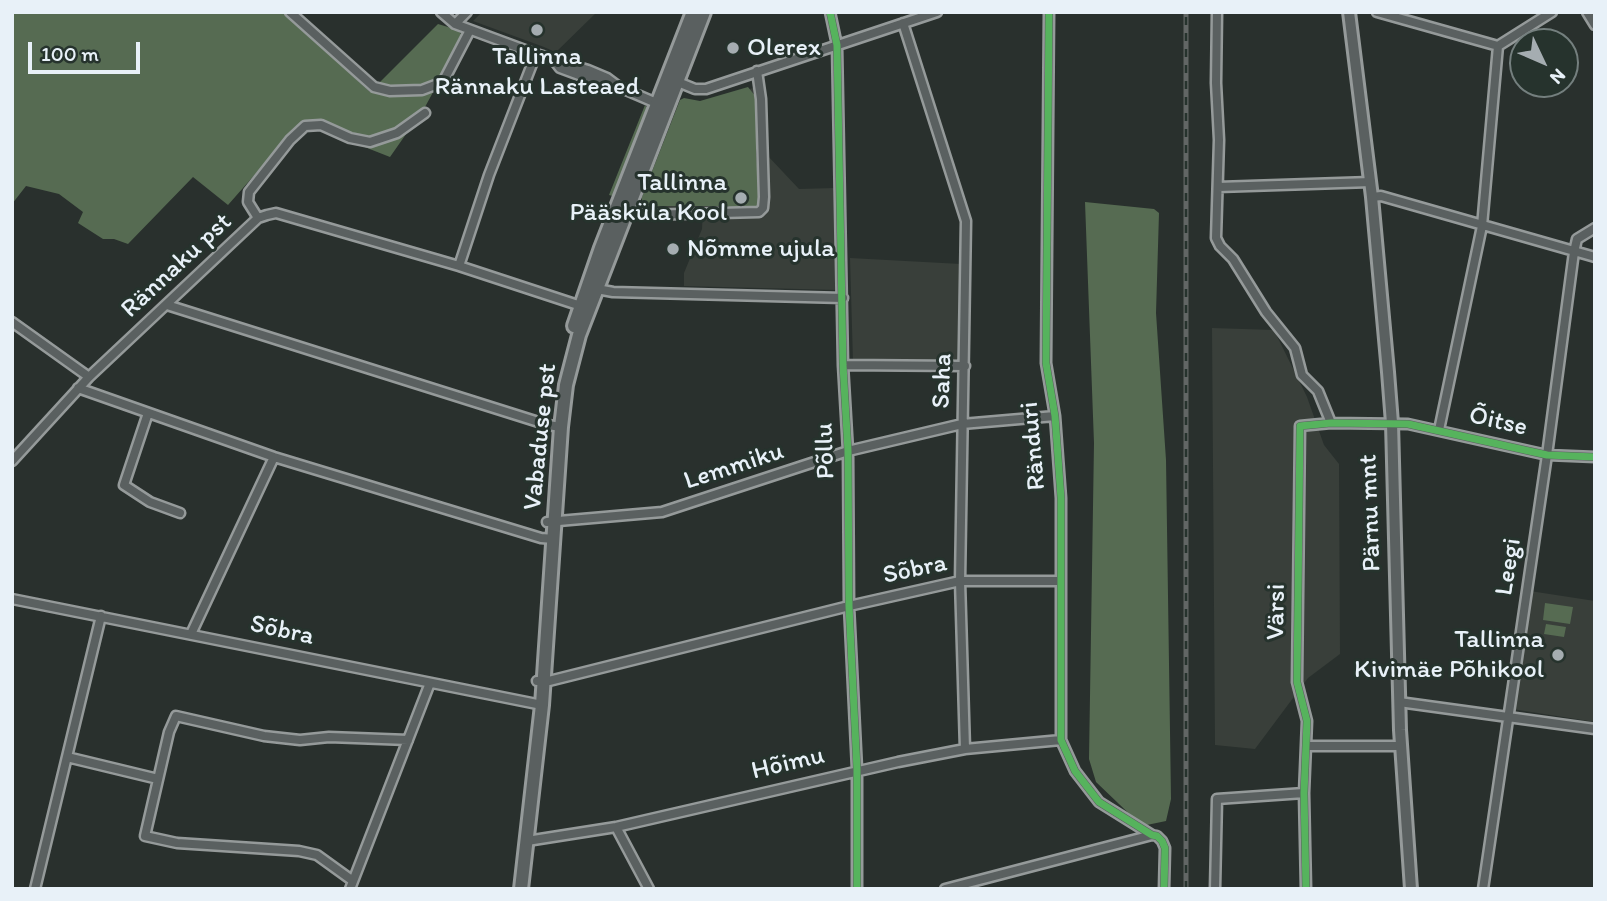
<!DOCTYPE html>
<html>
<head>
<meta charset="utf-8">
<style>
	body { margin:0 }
	#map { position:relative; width:1607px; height:901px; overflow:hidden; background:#29302d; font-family:Itim,sans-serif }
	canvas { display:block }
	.frame { position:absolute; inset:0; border:14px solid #e8f1f8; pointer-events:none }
	.north { position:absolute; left:1509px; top:28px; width:70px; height:70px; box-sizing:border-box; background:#26332d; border:2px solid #747f7e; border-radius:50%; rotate:134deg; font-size:19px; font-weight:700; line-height:28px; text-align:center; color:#e8f1f8 }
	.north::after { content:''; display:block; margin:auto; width:24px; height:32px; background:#a5adb1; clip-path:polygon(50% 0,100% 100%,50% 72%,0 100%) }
	.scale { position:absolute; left:28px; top:42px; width:112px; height:32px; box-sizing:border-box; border:4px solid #e8f1f8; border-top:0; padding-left:9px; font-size:21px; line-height:24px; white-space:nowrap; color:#e8f1f8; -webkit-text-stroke:5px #26332d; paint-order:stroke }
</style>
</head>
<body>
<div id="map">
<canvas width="1607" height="901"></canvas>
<div class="frame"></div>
<div class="north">N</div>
<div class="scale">100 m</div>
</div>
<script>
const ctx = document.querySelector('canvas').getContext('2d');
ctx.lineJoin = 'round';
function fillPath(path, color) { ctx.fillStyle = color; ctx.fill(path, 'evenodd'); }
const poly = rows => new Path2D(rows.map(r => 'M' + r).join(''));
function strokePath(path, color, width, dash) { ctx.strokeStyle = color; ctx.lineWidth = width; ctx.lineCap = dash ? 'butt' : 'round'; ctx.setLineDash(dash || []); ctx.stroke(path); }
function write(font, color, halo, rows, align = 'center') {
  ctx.font = font + ' Itim,sans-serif'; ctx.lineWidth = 6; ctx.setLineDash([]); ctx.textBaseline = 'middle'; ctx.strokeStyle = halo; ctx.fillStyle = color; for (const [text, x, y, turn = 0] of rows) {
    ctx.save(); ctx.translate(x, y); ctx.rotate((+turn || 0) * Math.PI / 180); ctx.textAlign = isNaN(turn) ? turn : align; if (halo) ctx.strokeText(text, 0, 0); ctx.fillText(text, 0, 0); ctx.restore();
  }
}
fillPath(poly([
	[482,12,597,12,554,54,553,51,544,47,473,21],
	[753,88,755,155,767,155,799,189,835,188,837,290,684,286,684,273,702,229,703,209,643,207,682,111],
	[850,258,961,264,960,362,853,362],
	[1212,328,1274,330,1307,397,1324,445,1339,464,1340,654,1308,678,1255,749,1215,745],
	[1530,591,1595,601,1595,722,1512,709]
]), '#393f3a');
fillPath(poly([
	[12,12,284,12,370,92,438,24,458,30,463,37,425,107,390,157,301,122,228,205,193,177,128,244,114,239,103,239,78,223,83,212,59,194,26,186,12,204],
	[748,87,756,97,756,152,760,205,754,210,730,212,729,206,642,206,642,197,680,100,684,98,700,101],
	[645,105,649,110,616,197,609,195],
	[1085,202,1154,209,1159,213,1156,313,1166,460,1171,799,1166,821,1142,826,1096,782,1089,759,1094,443],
	[1545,603,1573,607,1570,624,1543,620],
	[1546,624,1566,627,1564,637,1544,634]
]), '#566b52');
const minor = poly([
	[290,12,374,87,390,91,422,90,443,82,470,30],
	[441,12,455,24,536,54,588,70,607,78,619,87,661,105],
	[830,12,837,45,843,365,848,451,849,606,857,769,857,889],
	[1049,12,1046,363,1055,416,1061,498,1061,740,1075,771,1099,802,1152,835,1157,836,1162,841,1165,848,1164,889],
	[1217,12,1216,83,1219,140,1216,238,1220,246,1233,259,1266,312,1295,348,1302,375,1318,391,1331,423],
	[1377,12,1498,46,1552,12],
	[1587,12,1595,25],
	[903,23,966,221,960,581,965,749],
	[455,24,467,12],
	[553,59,560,68,603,84,610,83],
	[673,80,695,89,706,89,937,12],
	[1218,187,1371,182],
	[1372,197,1381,196,1595,257],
	[626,210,644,215,759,212,763,208,764,197,761,99,757,71],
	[258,218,248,202,249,192,290,140,305,126,321,125,350,138,370,142,397,133,425,113],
	[459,266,489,175,536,54],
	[597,289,613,292,843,298],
	[167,305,548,425,561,427],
	[12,322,89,377],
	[843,365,965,366],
	[78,388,274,457,541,538,554,539],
	[148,413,124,485,150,502,180,513],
	[1439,430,1482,226,1498,46],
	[12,461,89,377,258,218,267,215,276,213,459,266,584,307],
	[547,522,662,512,848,451,962,424,1055,416],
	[12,599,542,705],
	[191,634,274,457],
	[537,681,549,681,849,606,960,581,1060,581],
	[1399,702,1595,729],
	[1306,746,1401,746],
	[67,757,158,779],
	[616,827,649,889],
	[527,841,616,827,898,762,965,749,1061,740],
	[353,881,317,855,299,851,177,843,145,836,169,732,176,716,264,736,300,740,329,737,408,740],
	[35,889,101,616],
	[350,889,430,683],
	[945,889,1152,835],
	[1215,889,1217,799,1304,793],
	[1306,889,1304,793,1307,721,1297,682,1300,426,1331,423,1408,424,1547,455,1595,457],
	[1483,889,1547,455,1574,252,1577,239,1595,228]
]);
const secondary = poly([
	[1349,12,1372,197,1388,372,1392,423,1400,730,1411,889]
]);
const trunk = poly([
	[574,326,601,248,693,12],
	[521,889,542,705,561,427,566,385,579,335,704,12]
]);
strokePath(minor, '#959a9a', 13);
strokePath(secondary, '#959a9a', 16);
strokePath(trunk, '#959a9a', 18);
strokePath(minor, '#5a6060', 8);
strokePath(secondary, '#5a6060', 10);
strokePath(trunk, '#5a6060', 12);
const rail = poly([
	[1186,889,1186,12]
]);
strokePath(rail, '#626665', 5);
strokePath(rail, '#26332d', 2.5, [8]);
strokePath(poly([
	[830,12,837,45,843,365,848,451,849,606,857,769,857,889],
	[1049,12,1046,363,1055,416,1061,498,1061,740,1075,771,1099,802,1152,835,1157,836,1162,841,1165,848,1164,889],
	[1306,889,1304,793,1307,721,1297,682,1300,426,1331,423,1408,424,1547,455,1595,457]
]), '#56b35d', 7);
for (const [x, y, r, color] of [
	[537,30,7,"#a5adb1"],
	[733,48,7,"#a5adb1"],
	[741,198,7,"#a5adb1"],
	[673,249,7,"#a5adb1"],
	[1558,655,7,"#a5adb1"]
]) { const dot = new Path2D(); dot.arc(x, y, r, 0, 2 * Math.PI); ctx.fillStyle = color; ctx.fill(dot); strokePath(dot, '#26332d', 2.5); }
write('26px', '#e8f1f8', '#26332d', [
	["Olerex",747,48],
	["Tallinna",537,57,"center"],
	["Rännaku Lasteaed",537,87,"center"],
	["Tallinna",727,183,"right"],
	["Pääsküla Kool",727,213,"right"],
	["Nõmme ujula",687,249],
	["Tallinna",1544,640,"right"],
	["Kivimäe Põhikool",1544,670,"right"]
], 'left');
write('26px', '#e8f1f8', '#26332d', [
	["Rännaku pst",177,266,-43],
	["Saha",943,381,-88],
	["Õitse",1498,422,13],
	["Vabaduse pst",541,437,-84],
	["Ränduri",1034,446,-95],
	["Põllu",826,451,-92],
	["Lemmiku",734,467,-18],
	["Pärnu mnt",1371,513,-92],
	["Leegi",1509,567,-81],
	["Sõbra",915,570,-12],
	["Värsi",1277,612,-89],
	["Sõbra",282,631,12],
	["Hõimu",788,764,-13]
]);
</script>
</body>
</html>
